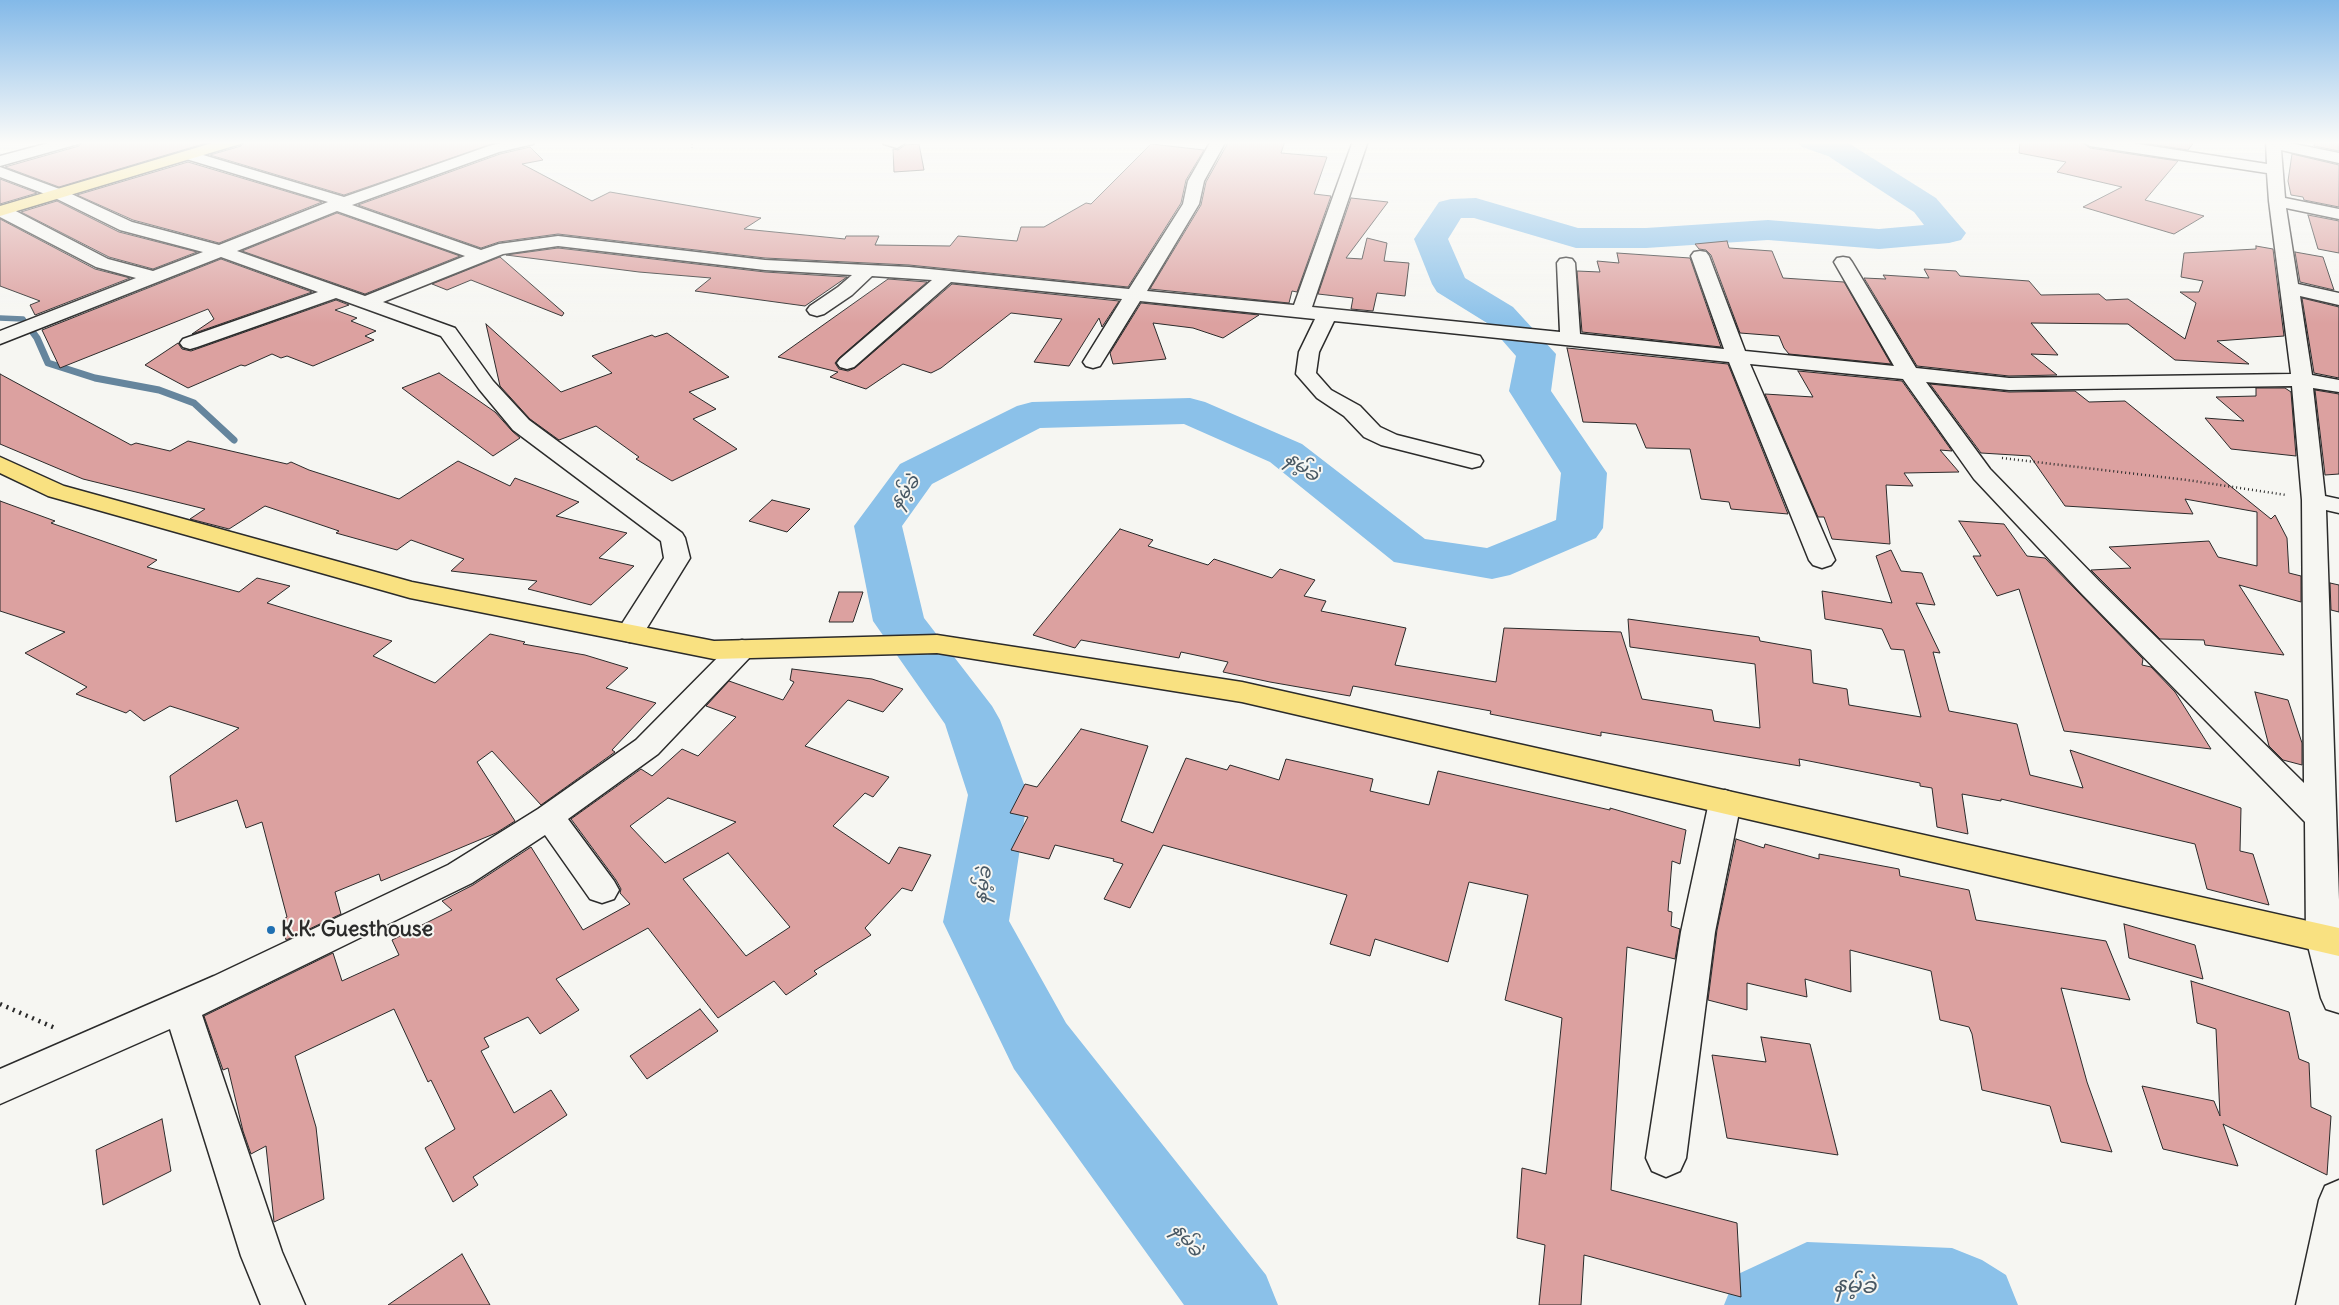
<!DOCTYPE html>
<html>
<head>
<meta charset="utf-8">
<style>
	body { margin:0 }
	canvas { display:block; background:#f6f6f2 }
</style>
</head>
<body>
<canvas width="2339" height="1305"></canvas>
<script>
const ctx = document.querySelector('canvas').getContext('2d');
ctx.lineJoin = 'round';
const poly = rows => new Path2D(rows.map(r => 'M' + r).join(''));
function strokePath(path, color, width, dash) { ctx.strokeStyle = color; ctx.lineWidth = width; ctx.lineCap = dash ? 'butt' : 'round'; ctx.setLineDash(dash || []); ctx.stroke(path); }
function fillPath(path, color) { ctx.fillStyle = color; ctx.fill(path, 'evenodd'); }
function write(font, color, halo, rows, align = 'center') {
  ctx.font = font + ' Delius,"Noto Sans Myanmar",sans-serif'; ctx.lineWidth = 4; ctx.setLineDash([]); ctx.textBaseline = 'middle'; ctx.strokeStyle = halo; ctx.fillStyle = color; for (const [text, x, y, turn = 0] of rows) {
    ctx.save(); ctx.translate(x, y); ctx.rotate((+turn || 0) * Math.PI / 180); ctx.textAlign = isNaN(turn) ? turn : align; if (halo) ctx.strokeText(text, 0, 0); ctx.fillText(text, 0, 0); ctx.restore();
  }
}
strokePath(poly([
	[0,318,23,319,30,329]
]), '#65859d', 5.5);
strokePath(poly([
	[29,327,37,338,48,363,95,378,159,390,194,403,234,440]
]), '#65859d', 7);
fillPath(poly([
	[1797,141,1841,141,1850,144,1936,198,1966,233,1961,240,1949,243,1879,249,1768,240,1646,248,1576,248,1474,218,1461,218,1448,239,1465,278,1513,307,1556,354,1551,391,1607,473,1603,528,1596,538,1510,575,1492,579,1394,562,1270,462,1184,424,1040,428,932,484,902,526,924,618,992,706,1000,720,1028,795,1009,921,1066,1023,1266,1275,1278,1305,1184,1305,1014,1069,943,922,968,795,945,724,873,621,854,526,900,464,1017,406,1032,402,1190,398,1205,402,1302,444,1425,539,1487,548,1556,520,1561,473,1509,391,1516,356,1487,323,1437,292,1432,284,1414,239,1439,202,1451,199,1476,198,1578,228,1646,228,1768,220,1879,229,1924,225,1914,212,1828,156,1802,147,1797,141],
	[1807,1242,1952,1248,1982,1260,2006,1275,2018,1305,1724,1305,1736,1275,1807,1242]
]), '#8bc1e9');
const building = poly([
	[83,141,213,141,59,187,5,167,79,146,83,141],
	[245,141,502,141,344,195,210,155,241,146,245,141],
	[1229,141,1285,141,1281,153,1327,157,1314,194,1331,196,1297,292,1292,291,1289,303,1150,289,1201,205,1206,182,1229,141],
	[2020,141,2080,141,2090,148,2178,161,2145,200,2204,216,2174,234,2083,207,2122,187,2057,172,2066,162,2019,153,2020,141],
	[2131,141,2195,141,2188,150,2131,141],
	[2315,141,2339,141,2339,151,2314,146,2315,141],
	[919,144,924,170,894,172,893,149,898,150,905,145,919,144],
	[1151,144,1204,150,1186,180,1181,203,1128,287,909,265,765,258,558,234,499,242,481,248,358,205,500,154,530,147,543,160,522,164,592,201,610,192,761,218,744,229,845,239,846,236,879,236,875,245,950,246,958,236,1017,241,1021,227,1044,227,1086,203,1091,204,1151,144],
	[2292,154,2339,165,2339,207,2304,200,2303,197,2291,195,2288,181,2292,154],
	[188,162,322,202,219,243,133,220,77,195,188,162],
	[0,179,37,193,0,204,0,179],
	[1351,198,1388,202,1346,258,1362,259,1367,238,1387,243,1384,261,1409,263,1405,296,1377,293,1373,311,1351,309,1353,298,1318,294,1351,198],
	[57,201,119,232,197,252,153,269,109,257,21,212,57,201],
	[337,213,460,256,365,294,242,251,337,213],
	[2308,215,2339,221,2339,253,2318,249,2308,215],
	[0,219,95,269,130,278,35,315,30,305,40,301,0,286,0,219],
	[1727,241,1729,248,1772,251,1783,278,1844,282,1891,364,1789,354,1784,348,1779,336,1740,333,1711,255,1706,250,1699,249,1695,244,1727,241],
	[2256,246,2273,249,2284,336,2217,341,2249,364,2175,360,2128,324,2031,323,2058,355,2031,354,2057,375,2009,376,1917,366,1864,278,1886,279,1883,275,1929,278,1924,269,1956,271,1960,276,2029,281,2041,295,2099,294,2106,300,2128,299,2185,339,2196,303,2180,292,2199,292,2203,281,2181,277,2184,253,2256,249,2256,246],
	[558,248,765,272,847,277,805,306,695,291,711,278,639,272,506,255,558,248],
	[2295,252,2323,257,2334,290,2300,282,2295,252],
	[1617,253,1690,258,1721,347,1582,332,1577,271,1600,272,1597,261,1619,263,1617,253],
	[500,257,564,313,562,316,471,280,447,290,432,284,500,257],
	[221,259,312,292,192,334,214,319,208,309,60,368,42,330,221,259],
	[888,279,927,282,839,358,835,363,839,369,848,371,855,368,952,284,1119,301,1102,327,1099,318,1069,366,1034,362,1062,319,1011,313,941,368,931,373,903,364,866,389,830,377,838,372,778,357,888,279],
	[2302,298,2339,307,2339,378,2314,373,2302,298],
	[336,300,349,305,335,310,357,318,351,321,376,331,365,336,374,340,313,366,287,356,281,358,272,354,245,366,241,365,188,388,145,365,178,343,182,349,191,351,336,300],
	[1141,303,1259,315,1223,338,1193,328,1153,323,1166,359,1113,364,1110,353,1141,303],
	[486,324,561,392,612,373,592,356,652,335,655,337,667,333,729,377,689,392,716,409,693,419,737,449,672,481,636,459,639,457,596,426,559,440,530,419,500,386,486,324],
	[1567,348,1728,364,1788,514,1731,509,1729,502,1701,499,1690,449,1646,448,1636,424,1583,422,1567,348],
	[1798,371,1902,381,1952,451,1940,450,1959,472,1904,473,1913,486,1886,485,1890,544,1832,539,1824,517,1818,517,1765,394,1813,397,1798,371],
	[439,373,495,412,512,431,520,438,493,456,402,388,439,373],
	[0,374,131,445,136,443,170,451,188,441,287,464,291,462,309,470,399,499,458,461,510,486,515,478,579,502,556,516,627,533,599,558,634,566,591,605,528,589,537,581,451,571,464,559,411,540,397,550,336,533,339,531,265,506,229,529,190,519,205,509,83,479,0,444,0,374],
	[1930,384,2009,392,2075,391,2089,402,2125,401,2271,519,2275,515,2287,538,2289,573,2301,576,2301,602,2239,585,2284,655,2205,645,2204,640,2160,639,2091,570,2131,568,2109,547,2209,541,2218,557,2257,566,2257,512,2185,499,2193,514,2065,506,2030,456,1981,453,1930,384],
	[2256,388,2285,388,2291,392,2296,456,2231,449,2205,418,2244,421,2216,397,2256,396,2256,388],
	[2315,390,2339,394,2339,474,2325,475,2315,390],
	[772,500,810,509,787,532,749,521,772,500],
	[0,501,55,521,51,523,157,560,147,567,239,592,257,578,290,586,267,603,392,641,373,656,435,683,490,634,525,642,523,644,585,655,628,668,606,688,656,703,612,750,615,752,541,805,492,751,477,762,515,821,496,833,381,881,379,874,335,892,341,914,286,940,282,920,287,917,262,822,246,828,237,800,176,822,170,776,239,728,170,706,144,721,130,710,126,713,76,694,87,687,25,653,65,632,0,611,0,501],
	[1959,521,2004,524,2027,556,2045,558,2143,659,2142,665,2151,667,2175,692,2211,749,2064,731,2019,589,1997,596,1973,556,1981,556,1959,521],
	[1120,529,1153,540,1148,546,1208,565,1214,559,1272,578,1280,569,1315,580,1304,596,1326,601,1321,611,1406,628,1395,665,1496,682,1504,628,1621,632,1642,699,1712,710,1714,721,1760,728,1755,664,1630,647,1628,619,1759,637,1760,641,1811,650,1813,683,1847,689,1849,705,1921,717,1904,650,1891,649,1882,629,1825,619,1822,591,1892,603,1876,556,1891,550,1901,571,1922,573,1935,605,1916,603,1940,653,1933,652,1949,711,2017,724,2030,775,2083,788,2070,750,2241,808,2240,851,2253,854,2269,905,2207,889,2195,844,2001,799,2001,801,1962,794,1968,834,1937,827,1932,788,1920,786,1920,783,1799,759,1800,766,1601,732,1601,736,1490,714,1491,711,1353,686,1350,696,1270,682,1223,672,1228,662,1181,652,1179,658,1081,640,1075,648,1033,635,1120,529],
	[2330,583,2339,585,2339,612,2331,610,2330,583],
	[839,592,863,592,853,622,829,622,839,592],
	[792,669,872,679,903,689,883,712,848,700,805,746,889,777,873,797,865,793,833,826,889,864,899,847,931,855,912,891,902,888,865,928,871,935,814,971,817,974,786,995,774,981,718,1018,648,928,556,979,579,1010,540,1034,528,1017,484,1038,489,1047,481,1051,514,1113,551,1090,567,1115,473,1177,478,1185,453,1202,425,1148,455,1129,431,1080,428,1082,394,1009,295,1056,316,1127,324,1199,274,1222,266,1146,251,1154,243,1131,228,1068,223,1070,204,1016,333,953,342,981,399,955,392,940,452,910,442,901,473,885,531,847,583,930,630,904,620,893,621,889,616,880,571,819,641,769,652,776,682,749,698,756,736,717,706,706,729,681,783,700,794,682,790,680,792,669],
	[668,798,736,822,665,863,630,826,668,798],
	[728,853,790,927,746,956,683,879,728,853],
	[2255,692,2288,700,2302,743,2302,765,2283,760,2269,746,2255,692],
	[1081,729,1148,746,1121,821,1153,833,1186,758,1227,770,1230,765,1279,780,1286,759,1373,779,1370,791,1429,805,1438,771,1610,810,1610,808,1686,830,1680,864,1672,861,1668,911,1672,912,1671,926,1680,929,1675,959,1627,947,1611,1190,1737,1223,1741,1297,1584,1255,1581,1305,1539,1305,1545,1245,1517,1238,1522,1168,1546,1174,1562,1018,1505,1000,1528,895,1469,882,1448,962,1375,939,1370,956,1330,944,1347,895,1163,845,1130,908,1104,899,1123,864,1113,861,1114,859,1055,845,1049,859,1011,850,1028,817,1010,813,1025,784,1037,787,1081,729],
	[1736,839,1764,848,1765,844,1819,859,1819,854,1899,869,1900,876,1969,890,1976,920,2106,941,2130,1000,2061,988,2087,1082,2112,1152,2061,1142,2050,1106,1982,1090,1972,1034,1969,1027,1940,1020,1931,971,1850,950,1851,992,1805,979,1807,997,1747,983,1747,1010,1708,1000,1717,930,1736,839],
	[2124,924,2195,945,2203,979,2129,958,2124,924],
	[2191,981,2289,1012,2299,1059,2309,1063,2311,1107,2331,1116,2327,1175,2223,1124,2238,1166,2163,1149,2142,1086,2214,1101,2220,1116,2216,1029,2197,1023,2191,981],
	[700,1009,718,1031,647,1079,630,1056,700,1009],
	[1761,1037,1810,1044,1838,1155,1727,1138,1712,1055,1766,1062,1761,1037],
	[162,1119,171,1171,103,1205,96,1150,162,1119],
	[462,1254,490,1305,388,1305,462,1254]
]);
fillPath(building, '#dca1a0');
strokePath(building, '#2b2b2b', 1);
const minor = poly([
	[56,141,81,141,78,144,0,166,0,156,56,141],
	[509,141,536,141,533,144,499,152,352,205,481,250,499,244,558,236,765,260,909,267,1129,289,1183,204,1188,181,1211,141,1226,141,1204,181,1199,204,1147,291,1294,305,1353,141,1368,141,1312,307,1560,332,1557,263,1560,259,1566,258,1572,259,1575,263,1580,334,1724,349,1691,256,1694,252,1700,251,1706,252,1709,256,1745,351,1894,366,1834,262,1837,258,1843,257,1849,258,1852,262,1916,368,2009,378,2291,374,2269,201,2267,173,2090,146,2082,141,2119,141,2267,164,2266,141,2280,141,2339,153,2339,163,2281,150,2285,198,2339,209,2339,219,2286,208,2298,284,2339,293,2339,305,2300,296,2312,375,2339,380,2339,392,2313,388,2325,496,2339,499,2339,513,2326,510,2339,900,2339,1013,2326,1009,2321,998,2306,938,2305,822,2081,593,1974,479,1903,379,1750,364,1835,560,1831,565,1822,568,1813,565,1809,560,1729,362,1334,321,1319,352,1316,373,1331,390,1360,406,1380,427,1397,435,1480,456,1483,461,1480,466,1472,468,1381,445,1364,437,1344,416,1317,398,1296,374,1299,352,1315,319,1140,301,1100,366,1093,368,1086,366,1083,362,1122,299,951,282,854,367,847,369,840,367,837,363,840,359,932,280,872,276,852,295,824,314,817,316,810,314,807,310,810,306,838,287,852,275,765,270,558,246,503,254,383,302,455,328,493,381,529,420,682,533,685,538,690,558,640,639,630,642,620,639,616,633,664,558,661,541,513,430,479,389,441,336,336,298,197,347,190,349,183,347,180,343,183,339,318,292,221,257,0,344,0,331,136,278,96,267,0,217,0,206,8,207,108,259,153,271,203,252,120,230,53,197,0,177,0,167,65,191,132,222,219,245,328,202,183,158,180,155,183,152,193,152,344,197,489,146,509,141],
	[337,211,465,256,365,296,237,251,337,211],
	[1926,382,2009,390,2292,386,2302,500,2304,783,2099,581,1990,469,1926,382],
	[881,141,903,141,905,143,897,148,884,144,881,141],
	[742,640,752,643,756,649,752,655,658,754,568,819,614,881,619,890,614,899,602,903,590,899,545,835,472,883,202,1015,282,1252,305,1305,261,1305,241,1256,170,1029,0,1104,0,1069,214,976,448,865,538,809,636,740,732,643,742,640],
	[1725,790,1736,794,1741,802,1715,932,1686,1158,1680,1171,1666,1177,1652,1171,1646,1158,1681,932,1709,802,1714,794,1725,790],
	[2339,1180,2339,1305,2296,1305,2319,1200,2325,1186,2339,1180]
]);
const major = poly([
	[0,457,64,486,412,582,714,641,937,635,1242,682,2339,928,2339,956,1242,702,937,653,714,659,410,598,48,496,0,473,0,457]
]);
const highway = poly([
	[219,141,243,141,240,144,0,216,0,206,219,141]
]);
strokePath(minor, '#2b2b2b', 3);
strokePath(major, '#2b2b2b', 3);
strokePath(highway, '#2b2b2b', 3);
strokePath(poly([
	[692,141,692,148]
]), '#2b2b2b', 2, [0.5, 2.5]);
strokePath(poly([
	[2002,458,2187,480,2286,495]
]), '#2b2b2b', 2.5, [1, 3]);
strokePath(poly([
	[0,1004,55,1028]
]), '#2b2b2b', 4.5, [2, 5]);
fillPath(minor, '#f6f6f2');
fillPath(major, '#f9e181');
fillPath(highway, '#f9e181');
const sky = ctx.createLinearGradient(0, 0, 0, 324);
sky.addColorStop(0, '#83b9e8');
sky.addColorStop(0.44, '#fbfbf9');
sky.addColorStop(1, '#fbfbf900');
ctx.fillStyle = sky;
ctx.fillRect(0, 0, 2339, 324);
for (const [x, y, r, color] of [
	[271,930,5,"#1f6fb2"]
]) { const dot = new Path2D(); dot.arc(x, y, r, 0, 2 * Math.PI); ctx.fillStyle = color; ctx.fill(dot); strokePath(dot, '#f6f6f2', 2); }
write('italic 19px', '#485864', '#f6f6f2', [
	["နမ့်ခဲ",1302,467,37],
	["နမ့်ခဲ",905,492,-51],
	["နမ့်ခဲ",983,885,-80],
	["နမ့်ခဲ",1187,1240,53]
]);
write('bold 21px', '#2b2b2b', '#f6f6f2', [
	["K.K. Guesthouse",281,930]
], 'left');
write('italic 22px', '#485864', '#f6f6f2', [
	["နမ့်ခဲ",1855,1286,3]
]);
</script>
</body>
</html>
